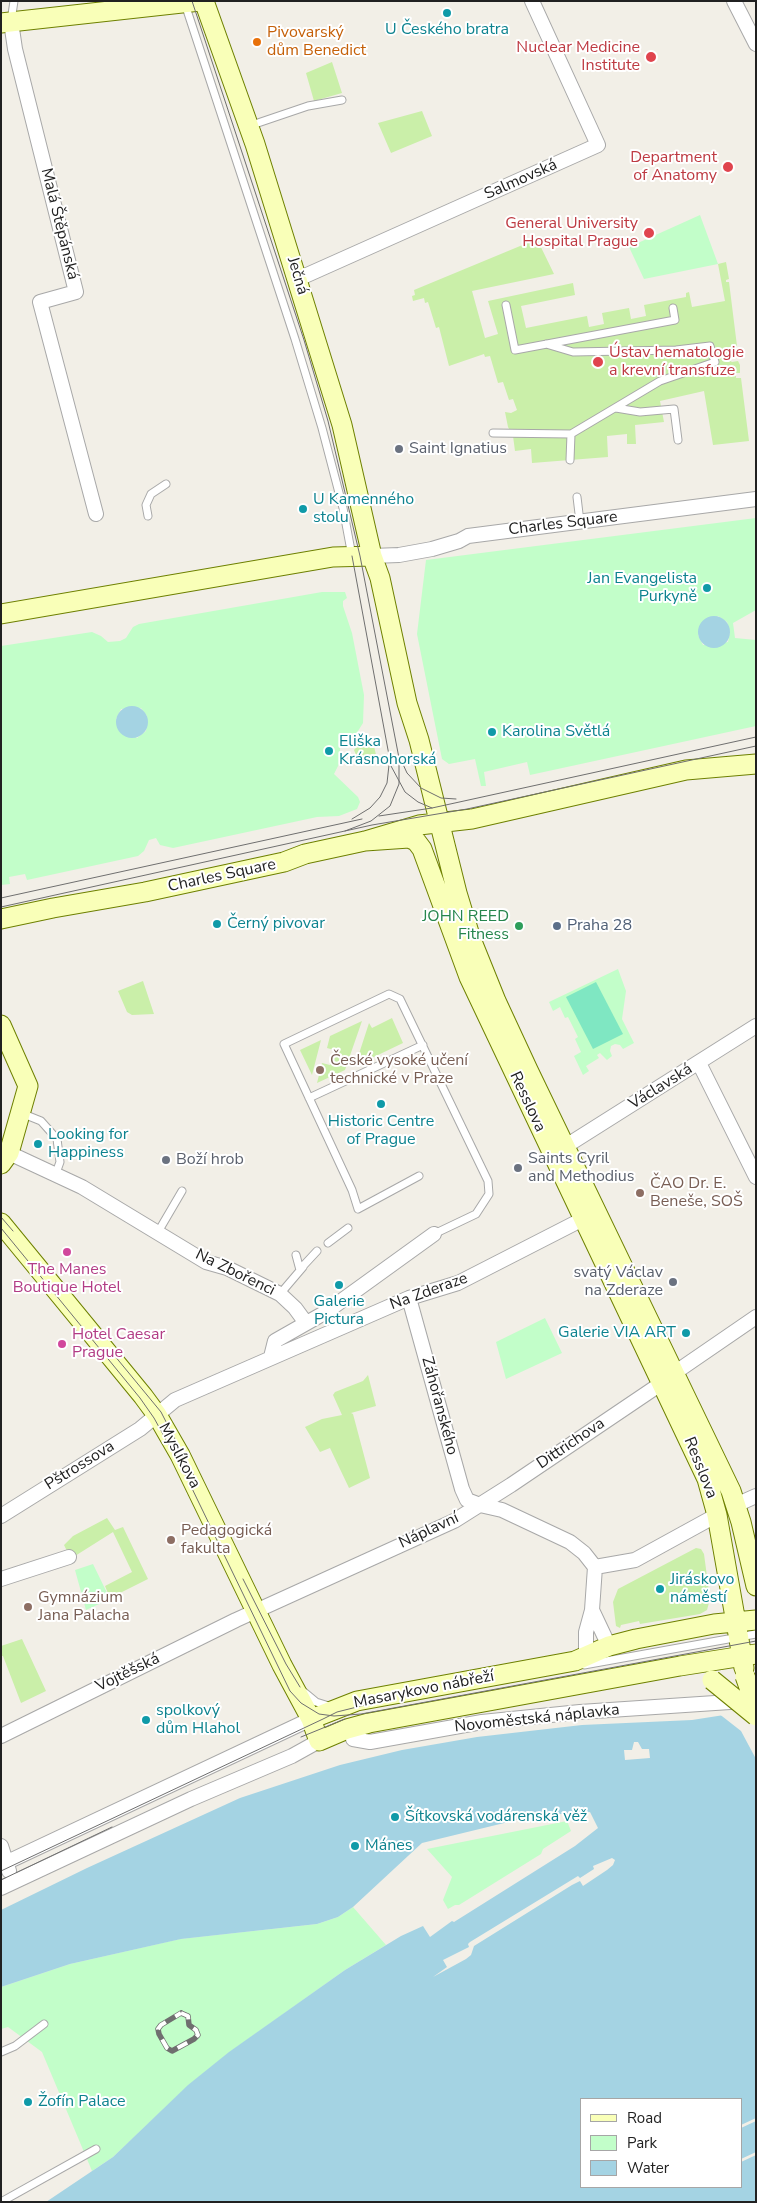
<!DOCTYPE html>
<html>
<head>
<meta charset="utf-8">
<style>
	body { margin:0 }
	#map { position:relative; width:757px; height:2203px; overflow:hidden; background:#f2efe7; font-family:"Nunito Sans",sans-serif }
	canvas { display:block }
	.frame { position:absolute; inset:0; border:2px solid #212121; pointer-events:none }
	.legend { position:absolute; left:580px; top:2098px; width:162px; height:90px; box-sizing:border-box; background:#fff; border:1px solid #a6a6a6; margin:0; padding:6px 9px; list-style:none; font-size:15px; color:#212121 }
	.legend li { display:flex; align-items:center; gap:10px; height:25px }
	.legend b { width:25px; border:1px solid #a6a6a6 }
</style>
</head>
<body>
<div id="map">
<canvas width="757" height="2203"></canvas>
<div class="frame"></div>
<ul class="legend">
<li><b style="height:6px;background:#f9ffb8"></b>Road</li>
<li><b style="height:14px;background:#c2fec9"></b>Park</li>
<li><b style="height:14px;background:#a4d3e3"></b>Water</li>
</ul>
</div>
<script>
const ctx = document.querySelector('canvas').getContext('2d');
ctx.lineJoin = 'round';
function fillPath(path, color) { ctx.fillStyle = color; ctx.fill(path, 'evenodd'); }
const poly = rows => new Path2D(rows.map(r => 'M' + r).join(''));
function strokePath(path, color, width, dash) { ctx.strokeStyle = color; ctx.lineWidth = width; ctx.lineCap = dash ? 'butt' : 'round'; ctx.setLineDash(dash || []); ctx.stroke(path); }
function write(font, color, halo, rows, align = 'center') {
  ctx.font = font + ' "Nunito Sans",sans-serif'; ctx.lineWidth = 4; ctx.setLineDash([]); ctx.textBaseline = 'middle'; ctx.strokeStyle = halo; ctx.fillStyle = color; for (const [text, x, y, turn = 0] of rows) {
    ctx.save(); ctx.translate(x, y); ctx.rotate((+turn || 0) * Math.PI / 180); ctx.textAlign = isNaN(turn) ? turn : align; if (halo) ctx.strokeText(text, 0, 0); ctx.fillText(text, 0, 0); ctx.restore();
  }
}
fillPath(poly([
	[332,62,342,93,314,101,306,73],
	[422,111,432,136,391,153,378,123],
	[537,239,554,274,472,291,485,338,498,334,488,301,573,283,575,295,521,306,526,328,587,316,589,327,604,324,602,313,629,308,631,319,646,316,644,305,686,297,686,293,689,292,692,307,725,301,718,264,726,262,729,279,726,280,726,282,729,282,737,346,730,348,729,360,732,362,738,361,740,365,740,373,736,373,736,378,741,378,749,441,713,445,704,391,660,401,664,422,635,425,636,444,627,444,627,434,607,436,608,457,532,463,531,449,515,451,513,436,508,427,505,412,511,413,517,410,513,399,509,400,503,382,498,383,490,356,485,357,484,354,449,366,439,327,436,328,428,302,425,303,424,298,413,301,412,296,415,295,414,290],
	[367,736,372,737,376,755,372,761,365,763,357,757,354,750],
	[143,981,154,1014,132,1015,127,1012,118,991],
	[392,1018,403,1043,355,1066,369,1023,372,1028],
	[362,1021,345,1070,317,1083,322,1063,330,1065,334,1050,327,1048,330,1036],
	[321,1040,312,1075,300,1050],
	[368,1375,376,1406,351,1413,353,1414,370,1478,349,1488,330,1448,320,1452,305,1427,322,1419,342,1415,333,1395,335,1392,363,1381],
	[107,1518,115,1530,123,1527,148,1579,110,1598,105,1586,132,1572,113,1532,75,1556,70,1557,64,1545,73,1536],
	[696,1548,701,1549,704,1554,710,1599,707,1610,700,1614,640,1624,639,1621,621,1625,620,1628,616,1626,613,1602,618,1589],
	[22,1639,46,1691,21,1703,3,1656,1,1656,1,1646]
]), '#caefa9');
fillPath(poly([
	[700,215,718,264,644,279,629,247],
	[756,518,756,610,733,623,735,638,756,640,756,726,530,775,527,762,484,772,486,786,481,786,475,759,449,764,442,759,417,634,426,560],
	[718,616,727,622,730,632,728,642,703,645,698,635],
	[322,592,345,592,347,598,343,601,343,606,352,633,364,695,363,723,353,739,340,744,340,762,334,774,358,797,360,802,357,809,339,816,317,817,173,848,160,845,156,838,149,840,144,851,138,856,27,880,25,874,9,877,10,884,1,885,1,646,92,632,101,636,108,642,120,641,126,638,133,627,139,624],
	[141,708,147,716,146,731,137,738,116,719,121,709],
	[618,969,626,991,622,1019,634,1043,623,1049,620,1045,615,1044,611,1046,610,1051,612,1056,607,1060,600,1053,597,1055,599,1058,586,1066,589,1071,583,1075,574,1056,581,1052,575,1039,578,1037,568,1017,565,1018,560,1007,553,1011,549,1002],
	[545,1318,562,1353,506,1379,496,1342],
	[93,1564,110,1599,86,1610,75,1570],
	[567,1821,571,1831,543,1849,541,1854,459,1905,455,1905,448,1909,443,1900,452,1877,427,1849],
	[353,1907,386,1945,345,1970,230,2052,189,2085,113,2157,92,2171,42,2052,8,2027,1,2029,1,1987,70,1964,180,1939,317,1924,338,1917]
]), '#c2fec9');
fillPath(poly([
	[596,982,623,1034,593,1049,566,997]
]), '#7fe7c2');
fillPath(poly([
	'698 632a16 16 0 1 1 32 0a16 16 0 1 1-32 0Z',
	'116 722a16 16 0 1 1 32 0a16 16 0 1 1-32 0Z',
	[756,1710,756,2118,741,2125,741,2099,581,2099,581,2187,741,2187,741,2162,756,2155,756,2202,46,2202,113,2157,188,2085,229,2052,345,1970,401,1936,423,1926,430,1937,452,1921,454,1922,575,1846,598,1828,590,1812,533,1816,422,1843,353,1907,338,1917,317,1924,181,1939,70,1964,1,1987,1,1910,87,1868,240,1798,340,1765,402,1750,477,1737,582,1725,692,1720],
	[612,1858,615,1860,613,1865,607,1870,583,1886,580,1881,572,1885,474,1946,471,1955,466,1959,433,1977,447,1967,443,1960,469,1947,468,1944,470,1942,578,1876,580,1878,594,1869,593,1866],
	[756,2121,756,2152,741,2159,741,2128]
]), '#a4d3e3');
fillPath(poly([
	[756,1707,756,1759,741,1731,718,1713],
	[634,1742,638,1742,642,1749,649,1749,650,1758,625,1760,624,1750,632,1750]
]), '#f2efe7');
const lane = poly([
	[185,4,295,339,322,428,343,508,352,556],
	[11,21,14,1],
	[249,126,308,106,342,100],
	[506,305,515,350,675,320,673,308],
	[546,344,573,352,676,350,710,346,715,362,660,381,571,434,570,460],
	[616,408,640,412,674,409,678,440],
	[493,433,571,434],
	[577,497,580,522],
	[148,516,146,505,151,494,166,484],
	[309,1098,423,1045],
	[21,1113,41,1121,57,1139,60,1162,56,1173],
	[419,1176,358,1209,352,1190,284,1044,389,994,400,999,488,1181,489,1194,476,1214,434,1234],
	[158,1232,182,1191],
	[328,1243,348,1228],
	[296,1255,300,1270],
	[304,1265,317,1251],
	[280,1294,303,1267],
	[584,1665,756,1634],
	[304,1692,316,1702,332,1707],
	[1,2052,15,2046,44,2024],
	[1,2202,96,2149]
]);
const street = poly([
	[734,1,756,44],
	[11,22,15,49,76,292,40,302,96,514],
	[298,279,598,145,532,1],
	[372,556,399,555,432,549,459,541,468,536,756,499],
	[699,1063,756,1177],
	[566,1146,756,1026],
	[9,1153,82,1187,206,1262,227,1268,280,1294,295,1308,306,1323],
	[409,1298,462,1489,467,1500,480,1505,502,1510,570,1542,584,1553,595,1567],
	[271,1357,275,1341,326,1312,434,1234],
	[673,1374,756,1317],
	[736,1505,756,1496],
	[1,1516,140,1429,175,1400,409,1298,458,1283,583,1219],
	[1,1579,69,1557],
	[609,1646,592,1610,595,1567,635,1560,717,1515],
	[586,1656,586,1632,592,1610],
	[1,1736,236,1620,454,1521,511,1485,662,1383],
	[353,1739,370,1742,482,1722,580,1712,745,1701],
	[1,1846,9,1871],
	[1,1865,311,1719],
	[1,1888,191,1799,292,1756,319,1741]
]);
const secondary = poly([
	[204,1,255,144,342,425,372,556,380,578,407,703,419,740,457,893,471,939,496,1001,528,1070,731,1491,741,1522,756,1586],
	[1,23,200,1],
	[1,614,333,557,372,556],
	[365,841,409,838,416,841,422,849,469,977,707,1479,717,1515,744,1668],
	[1,919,53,908,145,892,284,862,305,854,365,841,419,825,472,819,686,770,756,764],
	[1,1025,28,1086,9,1153,1,1164],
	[1,1223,143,1396,157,1415,180,1455,282,1665,311,1719,319,1741,347,1729,369,1723,680,1666,756,1654],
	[311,1719,357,1701,575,1661,609,1646,636,1639,714,1624,756,1620]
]);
strokePath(lane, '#a8a8a8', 9);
strokePath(street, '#a8a8a8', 16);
strokePath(secondary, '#6e8000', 21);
strokePath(lane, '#fff', 7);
strokePath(street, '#fff', 14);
strokePath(secondary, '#f9ffb8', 19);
strokePath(poly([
	[192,1,304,340,328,421,360,556,399,758,399,784,390,806,371,821,345,831],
	[352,556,391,766,405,792,418,802,432,808],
	[402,762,407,773,421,788,441,798,456,799],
	[379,816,432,808,756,737],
	[352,819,370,808,380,797,387,783,389,765],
	[1,898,362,819],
	[1,907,372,825,467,809,756,746],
	[1,1217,13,1231],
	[1,1228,140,1398,154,1418,185,1474,290,1691,301,1703,319,1714,334,1716,361,1714,756,1641],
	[114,1355,161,1412,198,1484],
	[243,1579,286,1664,300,1687],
	[301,1737,345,1719],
	[1,1871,323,1719,337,1712,365,1705],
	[1,1880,112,1827]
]), '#6f6f6f', 1);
const rail = poly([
	[181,2013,188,2016,189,2025,196,2030,198,2035,194,2039,172,2051,167,2048,159,2034,158,2029,161,2025,181,2013]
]);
strokePath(rail, '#6f6f6f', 5.5);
strokePath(rail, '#fff', 4, [11]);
const secondaryBridge = poly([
	[745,1676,756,1707],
	[712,1680,756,1716]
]);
strokePath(secondaryBridge, '#6e8000', 21, []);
strokePath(secondaryBridge, '#f9ffb8', 19);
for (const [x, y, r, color] of [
	[447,13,5,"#0f9aa8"],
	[257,42,5,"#e8710a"],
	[651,57,6,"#e0444e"],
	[728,167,6,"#e0444e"],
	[649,233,6,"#e0444e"],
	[598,362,6,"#e0444e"],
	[399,449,5,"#6b7280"],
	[303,509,5,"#0f9aa8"],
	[707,588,5,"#0f9aa8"],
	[492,732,5,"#0f9aa8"],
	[329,751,5,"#0f9aa8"],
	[217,924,5,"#0f9aa8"],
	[519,926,5,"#2e9e5b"],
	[557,926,5,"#5c6f8a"],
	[320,1070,5,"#8d6e63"],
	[381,1104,5,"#0f9aa8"],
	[38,1144,5,"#0f9aa8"],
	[166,1160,5,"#6b7280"],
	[518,1168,5,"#6b7280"],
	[640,1193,5,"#8d6e63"],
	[67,1252,5,"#d1479c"],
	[673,1282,5,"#6b7280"],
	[339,1285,5,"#0f9aa8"],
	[686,1333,5,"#0f9aa8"],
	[62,1344,5,"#d1479c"],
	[171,1540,5,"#8d6e63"],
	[660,1589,5,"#0f9aa8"],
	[28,1607,5,"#8d6e63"],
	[146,1720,5,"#0f9aa8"],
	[395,1817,5,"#0f9aa8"],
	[355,1846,5,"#0f9aa8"],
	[28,2102,5,"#0f9aa8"]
]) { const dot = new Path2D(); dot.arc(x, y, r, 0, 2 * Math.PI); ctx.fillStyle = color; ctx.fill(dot); strokePath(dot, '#fff', 2); }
write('16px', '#0d838f', '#fff', [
	["U Českého bratra",447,30,"center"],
	["U Kamenného",313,500],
	["stolu",313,518],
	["Jan Evangelista",697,579,"right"],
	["Purkyně",697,597,"right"],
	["Karolina Světlá",502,732],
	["Eliška",339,742],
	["Krásnohorská",339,760],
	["Černý pivovar",227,924],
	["Historic Centre",381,1122,"center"],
	["of Prague",381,1140,"center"],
	["Looking for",48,1135],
	["Happiness",48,1153],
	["Galerie",339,1302,"center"],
	["Pictura",339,1320,"center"],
	["Galerie VIA ART",676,1333,"right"],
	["Jiráskovo",670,1580],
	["náměstí",670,1598],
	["spolkový",156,1711],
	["dům Hlahol",156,1729],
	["Šítkovská vodárenská věž",405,1817],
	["Mánes",365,1846],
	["Žofín Palace",38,2102]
], 'left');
write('16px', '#c56008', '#fff', [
	["Pivovarský",267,33],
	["dům Benedict",267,51]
], 'left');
write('16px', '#be3a42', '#fff', [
	["Nuclear Medicine",640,48],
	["Institute",640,66],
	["Department",717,158],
	["of Anatomy",717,176],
	["General University",638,224],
	["Hospital Prague",638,242],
	["Ústav hematologie",609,353,"left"],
	["a krevní transfuze",609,371,"left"]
], 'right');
write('16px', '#212121', '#fff', [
	["Salmovská",521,180,-24],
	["Malá Štěpánská",59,224,76],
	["Ječná",297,276,73],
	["Charles Square",563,524,-7],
	["Charles Square",222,876,-12],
	["Václavská",661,1087,-32],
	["Resslova",527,1102,65],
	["Na Zbořenci",235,1273,26],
	["Na Zderaze",429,1292,-20],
	["Záhořanského",439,1406,75],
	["Dittrichova",571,1444,-34],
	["Myslíkova",179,1456,62],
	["Pštrossova",80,1466,-32],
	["Resslova",700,1468,68],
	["Náplavní",429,1531,-25],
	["Vojtěšská",128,1673,-26],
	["Masarykovo nábřeží",424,1690,-11],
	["Novoměstská náplavka",537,1719,-6]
]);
write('16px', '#5b616d', '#fff', [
	["Saint Ignatius",409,449],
	["Saints Cyril",528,1159],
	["and Methodius",528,1177],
	["Boží hrob",176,1160],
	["svatý Václav",663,1273,"right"],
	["na Zderaze",663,1291,"right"]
], 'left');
write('16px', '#27864d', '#fff', [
	["JOHN REED",509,917],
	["Fitness",509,935]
], 'right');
write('16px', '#4e5e75', '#fff', [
	["Praha 28",567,926]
], 'left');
write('16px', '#785e54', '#fff', [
	["České vysoké učení",330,1061],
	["technické v Praze",330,1079],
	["ČAO Dr. E.",650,1184],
	["Beneše, SOŠ",650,1202],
	["Pedagogická",181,1531],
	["fakulta",181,1549],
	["Gymnázium",38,1598],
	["Jana Palacha",38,1616]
], 'left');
write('16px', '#b23c85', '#fff', [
	["The Manes",67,1270],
	["Boutique Hotel",67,1288],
	["Hotel Caesar",72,1335,"left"],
	["Prague",72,1353,"left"]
]);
</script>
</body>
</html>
